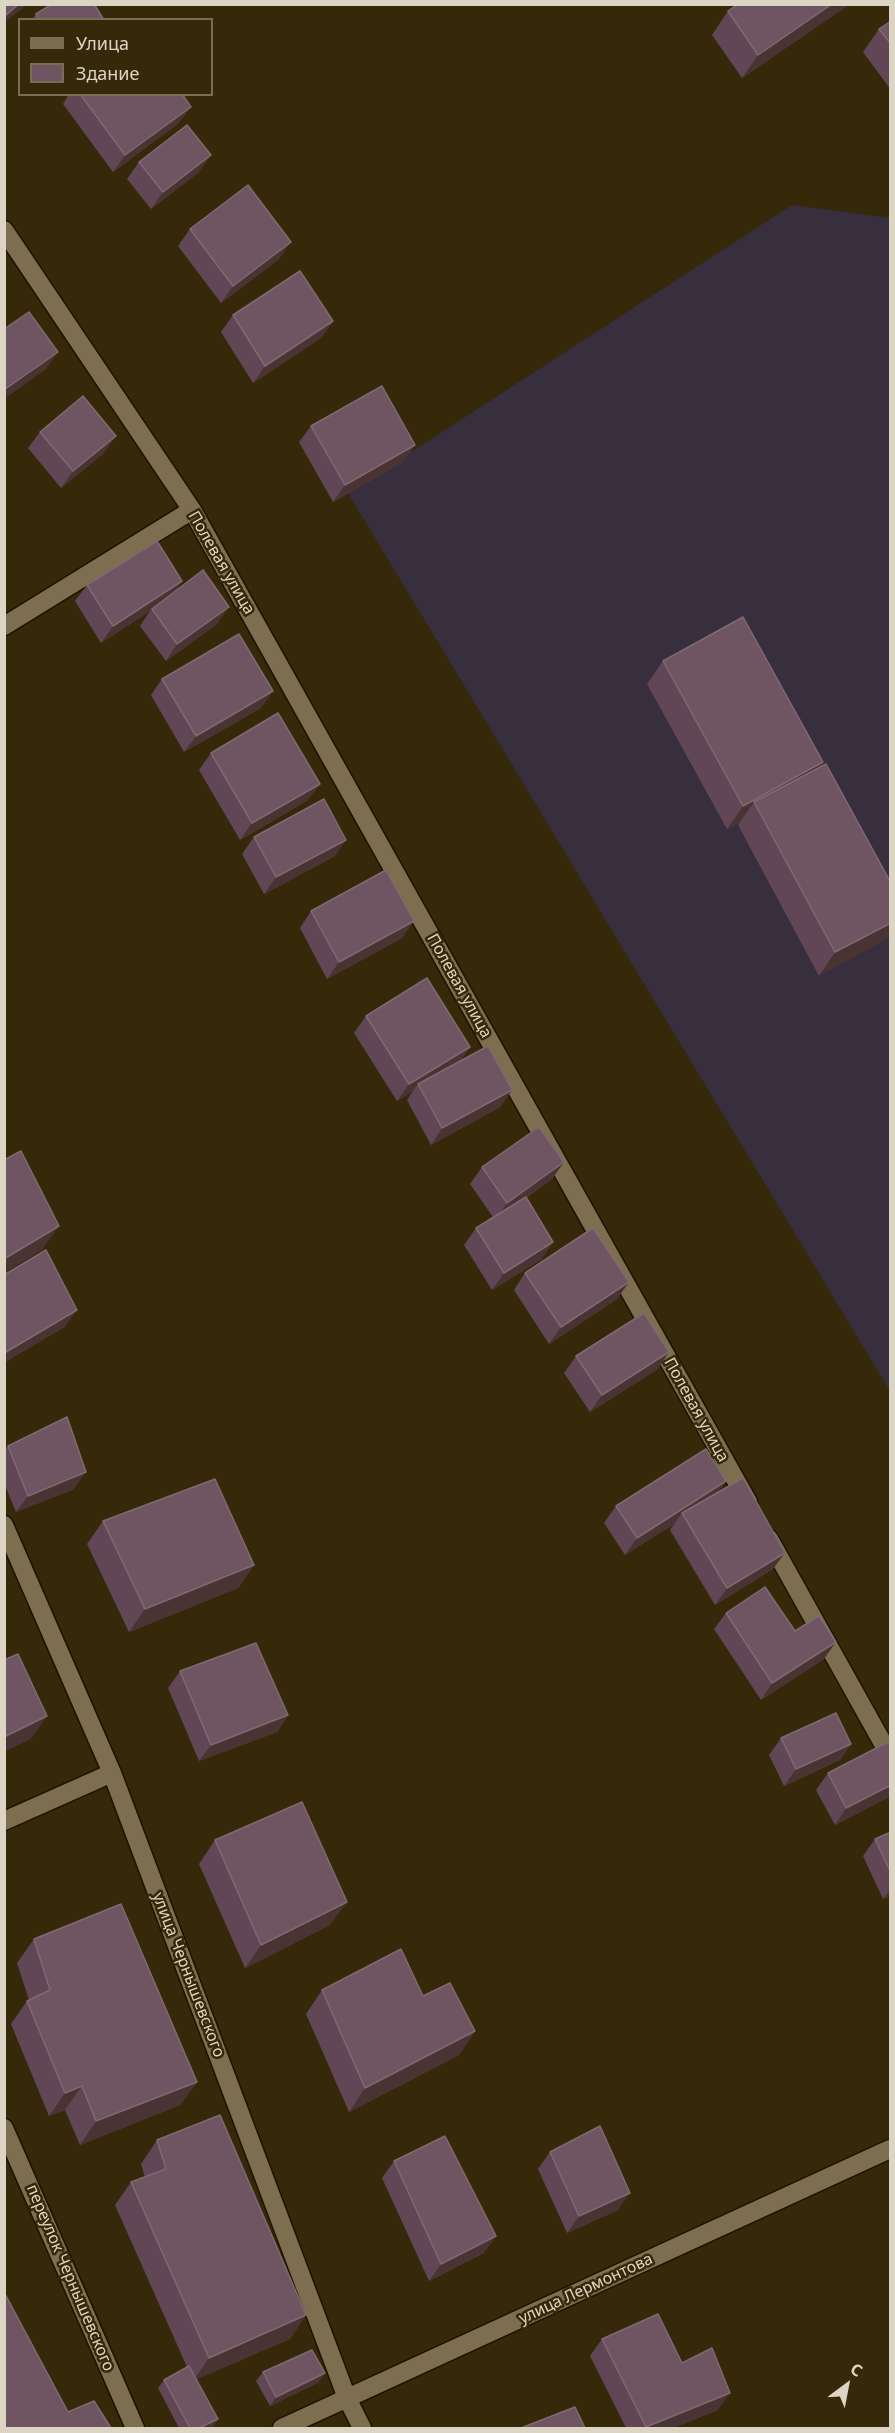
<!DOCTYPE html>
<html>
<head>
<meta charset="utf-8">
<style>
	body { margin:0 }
	#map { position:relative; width:895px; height:2433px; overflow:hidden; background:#35290a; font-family:"Noto Sans",sans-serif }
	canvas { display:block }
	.frame { position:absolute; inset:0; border:6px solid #ddd5c4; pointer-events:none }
	.legend { position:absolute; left:18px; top:18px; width:195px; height:78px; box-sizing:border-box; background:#35290a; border:2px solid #786e54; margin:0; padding:8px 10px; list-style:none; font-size:18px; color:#ddd5c4 }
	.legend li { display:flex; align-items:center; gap:12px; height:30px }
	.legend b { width:30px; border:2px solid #786e54 }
	.north { position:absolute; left:817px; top:2355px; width:60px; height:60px; -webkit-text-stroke:4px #35290a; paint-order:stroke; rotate:32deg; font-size:16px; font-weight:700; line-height:24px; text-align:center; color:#ddd5c4 }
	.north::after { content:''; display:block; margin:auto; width:21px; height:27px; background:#ddd5c4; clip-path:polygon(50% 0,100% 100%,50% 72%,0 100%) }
</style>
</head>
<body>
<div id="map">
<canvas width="895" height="2433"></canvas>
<div class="frame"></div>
<ul class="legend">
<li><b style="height:8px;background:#7c6e4e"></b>Улица</li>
<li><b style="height:16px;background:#6f5562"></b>Здание</li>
</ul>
<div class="north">С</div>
</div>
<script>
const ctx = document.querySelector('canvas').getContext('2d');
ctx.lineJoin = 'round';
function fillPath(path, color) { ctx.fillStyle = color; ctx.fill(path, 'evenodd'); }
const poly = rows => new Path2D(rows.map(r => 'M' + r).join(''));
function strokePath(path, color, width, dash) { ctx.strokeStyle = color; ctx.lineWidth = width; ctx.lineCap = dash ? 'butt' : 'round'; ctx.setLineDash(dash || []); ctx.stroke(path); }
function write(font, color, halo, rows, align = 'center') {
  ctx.font = font + ' "Noto Sans",sans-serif'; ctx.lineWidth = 5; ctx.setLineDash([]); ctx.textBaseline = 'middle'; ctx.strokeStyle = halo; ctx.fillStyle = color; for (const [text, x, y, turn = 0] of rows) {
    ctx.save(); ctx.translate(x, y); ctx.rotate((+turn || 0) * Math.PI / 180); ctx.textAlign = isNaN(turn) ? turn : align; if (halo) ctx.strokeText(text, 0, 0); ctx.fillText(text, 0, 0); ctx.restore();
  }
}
fillPath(poly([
	[792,205,890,218,890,1391,348,493]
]), '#372e3e');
const minor = poly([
	[4,230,192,510,748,1502],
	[4,626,192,510],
	[4,1525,112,1773,347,2398,362,2428],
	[769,1539,890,1756],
	[4,1821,112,1773],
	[4,2128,135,2428],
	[282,2428,890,2149]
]);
strokePath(minor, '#1b1200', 21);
strokePath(minor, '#7c6e4e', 18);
fillPath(poly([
	[850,4,742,78,712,35,728,11],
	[36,14,104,20,32,20],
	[891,21,891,90,863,52,879,29],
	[69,94,182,94,179,123,113,172,63,104],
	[139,162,199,172,151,209,127,179],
	[190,229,279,259,221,303,178,246],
	[233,315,333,321,321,338,253,383,221,332],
	[311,426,415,445,403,462,333,502,299,442],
	[40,432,104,453,61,488,28,448],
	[182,581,175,591,217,624,166,661,140,626,150,611,101,643,75,601,87,585],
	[663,661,823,762,820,767,891,883,819,976,738,825,740,822,727,829,647,684],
	[162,679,261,708,184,752,151,695],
	[211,753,308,800,240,840,199,770],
	[254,837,335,856,264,894,242,854],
	[311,911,402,938,327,979,300,928],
	[366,1016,470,1047,460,1061,512,1090,500,1107,431,1145,407,1100,413,1091,397,1101,354,1033],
	[564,1162,552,1179,526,1198,542,1259,492,1290,464,1245,476,1228,493,1217,470,1184,482,1167],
	[525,1273,629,1282,617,1299,549,1344,514,1290],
	[576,1356,658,1369,590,1412,564,1373],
	[8,1446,74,1489,16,1512,4,1483,4,1451],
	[719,1491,773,1569,715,1605,670,1530,674,1524,625,1555,604,1523,616,1506],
	[103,1521,254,1565,238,1588,129,1632,87,1544],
	[726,1613,795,1631,824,1659,761,1700,714,1629],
	[180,1671,288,1715,277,1732,199,1761,168,1688],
	[781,1738,851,1744,840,1760,784,1786,769,1755],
	[891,1742,891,1796,835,1825,816,1790,828,1773],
	[891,1832,891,1896,883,1899,863,1856,875,1839],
	[215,1840,330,1925,245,1968,199,1864],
	[34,1939,197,2082,180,2105,80,2145,65,2110,49,2116,11,2024,27,2001,29,2000,17,1963],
	[322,1990,475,2031,459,2055,349,2112,306,2014],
	[157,2140,306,2315,290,2339,196,2379,212,2428,179,2428,158,2388,164,2380,187,2367,115,2205,131,2182,145,2177,141,2164],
	[550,2152,618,2210,567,2233,538,2169],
	[394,2161,484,2253,429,2281,382,2178],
	[602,2339,682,2363,718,2410,673,2428,626,2428,590,2356],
	[263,2372,319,2382,270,2406,256,2381]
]), '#614656');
fillPath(poly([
	[19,4,28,4,4,23,4,17,6,15],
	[832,4,850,4,742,78,758,55],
	[191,107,179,123,113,172,125,155],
	[211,155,199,172,151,209,163,192],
	[291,242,279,259,221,303,233,286],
	[333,321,321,338,253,383,265,366],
	[58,352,46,369,4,399,4,390],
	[116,436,104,453,61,488,73,471],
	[415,445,403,462,333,502,345,485],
	[182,581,170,598,152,609,150,611,101,643,113,626],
	[229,607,217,624,166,661,177,644],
	[273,691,261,708,184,752,196,736],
	[823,762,807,785,754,802,740,822,727,829,743,806],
	[320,784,308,800,240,840,252,823],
	[346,840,335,856,264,894,276,877],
	[414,921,402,938,327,979,339,962],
	[891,923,891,937,819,976,835,952],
	[470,1047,458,1063,418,1084,413,1091,397,1101,409,1084],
	[512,1090,500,1107,431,1145,442,1128],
	[564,1162,552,1179,495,1220,507,1203],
	[59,1226,42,1250,4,1273,4,1259],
	[553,1242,542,1259,492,1290,504,1273],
	[629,1282,617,1299,549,1344,561,1327],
	[77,1310,65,1327,4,1363,4,1354,6,1352],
	[669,1352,658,1369,590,1412,602,1395],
	[86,1472,74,1489,16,1512,28,1496],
	[726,1481,714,1498,682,1513,674,1524,625,1555,637,1538],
	[785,1553,773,1569,715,1605,727,1588],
	[254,1565,238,1588,129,1632,145,1609],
	[836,1642,824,1659,761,1700,772,1683],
	[288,1715,277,1732,199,1761,211,1745],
	[47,1716,31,1739,4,1752,4,1737],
	[851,1744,840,1760,784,1786,796,1769],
	[891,1785,891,1796,835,1825,846,1808],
	[891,1888,891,1896,883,1899],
	[347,1902,330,1925,245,1968,261,1945],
	[475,2031,459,2055,349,2112,365,2088],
	[197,2082,180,2105,80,2145,96,2121],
	[82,2086,65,2110,49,2116,65,2093],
	[630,2193,618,2210,567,2233,579,2216],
	[496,2236,484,2253,429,2281,441,2264],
	[306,2315,290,2339,193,2381,209,2358],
	[325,2373,319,2382,270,2406,276,2397],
	[730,2393,718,2410,673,2428,645,2428],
	[218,2419,212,2428,199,2428]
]), '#4a3433');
const building = poly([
	[4,4,19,4,6,15,4,13,4,4],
	[52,4,94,4,104,20,39,20,36,14,52,4],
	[738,4,832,4,758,55,728,11,738,4],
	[891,21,891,44,879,29,891,21],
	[80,94,182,94,191,107,125,155,80,94],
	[187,125,211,155,163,192,139,162,187,125],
	[248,185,291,242,233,286,190,229,248,185],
	[300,271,333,321,265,366,233,315,300,271],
	[29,312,58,352,4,390,4,329,29,312],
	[382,386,415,445,345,485,311,426,382,386],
	[83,396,116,436,73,471,40,432,83,396],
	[157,541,182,581,113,626,87,585,157,541],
	[203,570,229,607,177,644,152,609,203,570],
	[743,617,823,762,743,806,663,661,743,617],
	[239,634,273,691,196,736,162,679,239,634],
	[278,713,320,784,252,823,211,753,278,713],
	[826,764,891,883,891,923,835,952,754,802,826,764],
	[324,799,346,840,276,877,254,837,324,799],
	[386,870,414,921,339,962,311,911,386,870],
	[427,978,470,1047,409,1084,366,1016,427,978],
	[488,1046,512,1090,442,1128,418,1084,488,1046],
	[539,1127,564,1162,507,1203,482,1167,539,1127],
	[21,1151,59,1226,4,1259,4,1160,21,1151],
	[526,1197,553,1242,504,1273,476,1228,526,1197],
	[593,1228,629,1282,561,1327,525,1273,593,1228],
	[46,1250,77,1310,6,1352,4,1349,4,1275,46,1250],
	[644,1313,669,1352,602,1395,576,1356,644,1313],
	[67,1417,86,1472,28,1496,8,1446,67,1417],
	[706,1449,726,1481,637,1538,616,1506,706,1449],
	[743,1478,785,1553,727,1588,682,1513,743,1478],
	[215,1479,254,1565,145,1609,103,1521,215,1479],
	[765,1587,795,1631,819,1616,836,1642,772,1683,726,1613,765,1587],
	[256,1643,288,1715,211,1745,180,1671,256,1643],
	[18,1654,47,1716,4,1737,4,1660,18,1654],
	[836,1713,851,1744,796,1769,781,1738,836,1713],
	[890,1741,891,1785,846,1808,828,1773,890,1741],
	[302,1802,347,1902,261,1945,215,1840,302,1802],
	[891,1832,891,1873,875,1839,891,1832],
	[121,1904,197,2082,96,2121,82,2086,65,2093,27,2001,50,1990,34,1939,121,1904],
	[401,1949,423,1996,450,1983,475,2031,365,2088,322,1990,401,1949],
	[220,2115,306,2315,209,2358,131,2182,166,2169,157,2140,220,2115],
	[600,2126,630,2193,579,2216,550,2152,600,2126],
	[445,2136,496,2236,441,2264,394,2161,445,2136],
	[4,2292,68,2412,94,2401,111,2428,4,2428,4,2292],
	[658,2314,682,2363,712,2348,730,2393,646,2427,602,2339,658,2314],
	[312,2350,325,2373,276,2397,263,2372,312,2350],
	[189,2366,218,2419,199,2428,190,2428,164,2380,189,2366],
	[575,2407,585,2428,521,2428,575,2407]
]);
fillPath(building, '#6f5562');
strokePath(building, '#806971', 1.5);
write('16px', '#ddd5c4', '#35290a', [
	["Полевая улица",221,563,60],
	["Полевая улица",459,986,61],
	["Полевая улица",696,1410,61],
	["улица Чернышевского",188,1975,69],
	["переулок Чернышевского",70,2278,67],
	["улица Лермонтова",586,2289,-25]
]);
</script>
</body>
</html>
